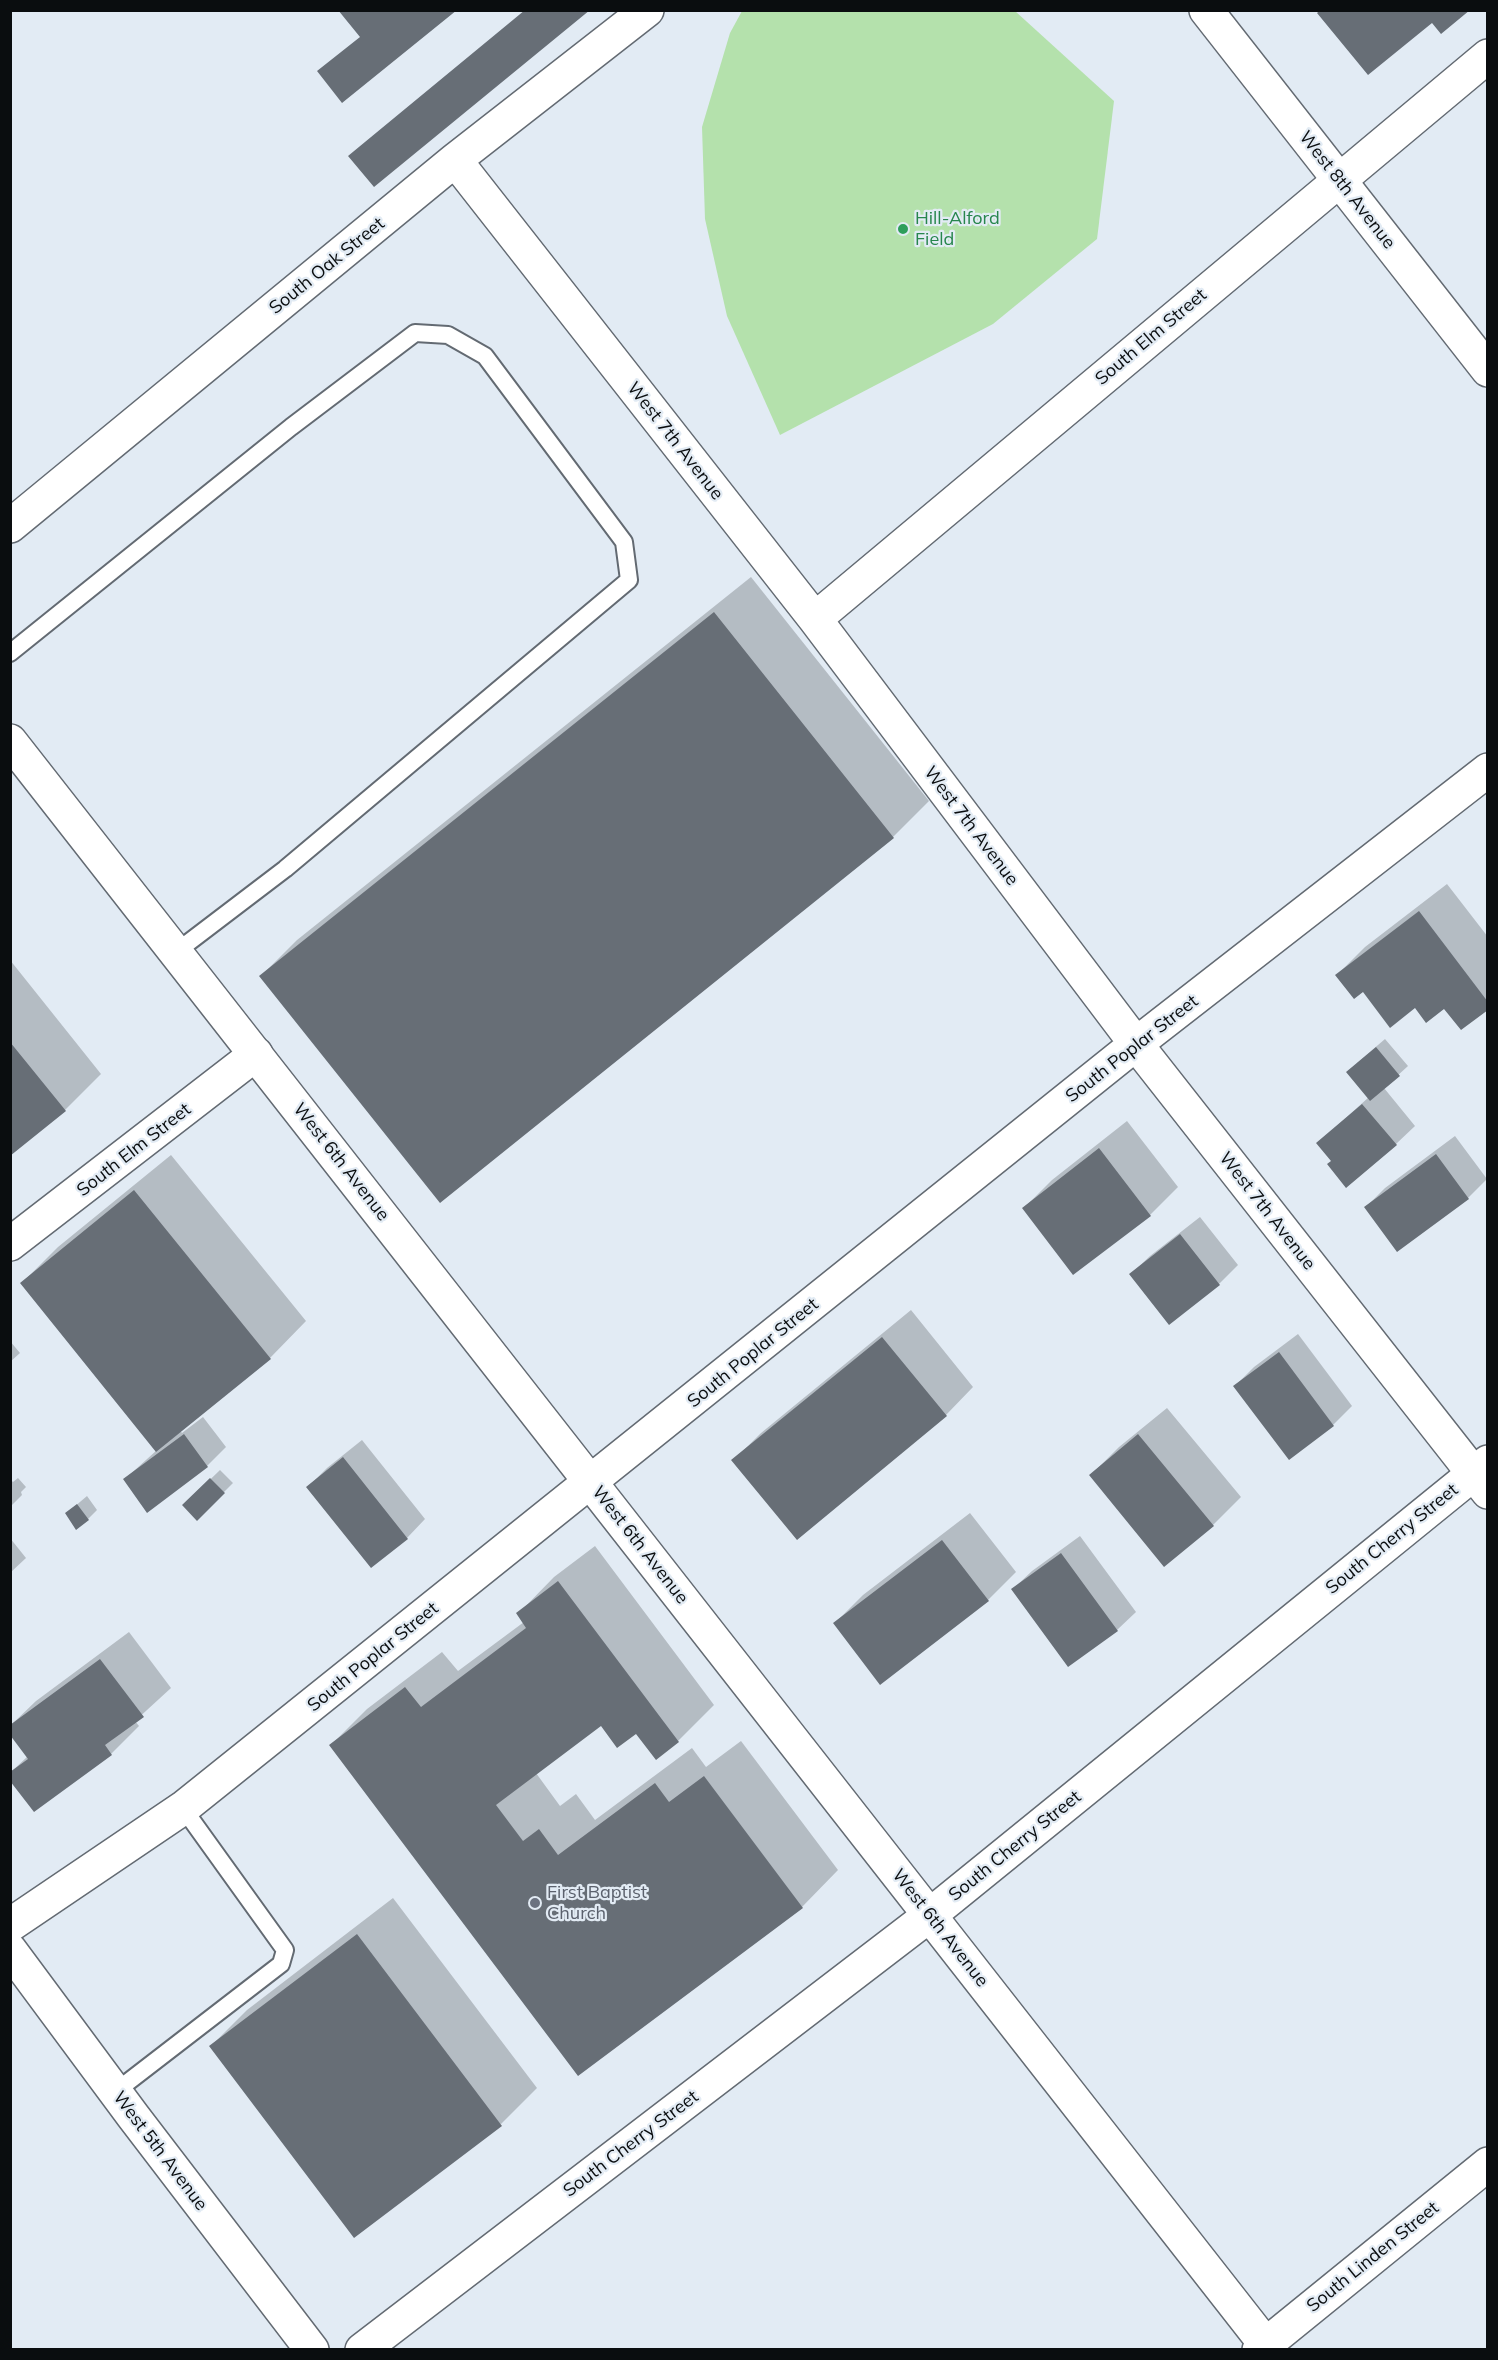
<!DOCTYPE html>
<html>
<head>
<meta charset="utf-8">
<style>
	body { margin:0 }
	#map { position:relative; width:1498px; height:2360px; overflow:hidden; background:#e2ebf4; font-family:Mulish,sans-serif }
	canvas { display:block }
	.frame { position:absolute; inset:0; border:12px solid #0a0d0f; pointer-events:none }
</style>
</head>
<body>
<div id="map">
<canvas width="1498" height="2360"></canvas>
<div class="frame"></div>
</div>
<script>
const ctx = document.querySelector('canvas').getContext('2d');
ctx.lineJoin = 'round';
function fillPath(path, color) { ctx.fillStyle = color; ctx.fill(path, 'evenodd'); }
const poly = rows => new Path2D(rows.map(r => 'M' + r).join(''));
function strokePath(path, color, width, dash) { ctx.strokeStyle = color; ctx.lineWidth = width; ctx.lineCap = dash ? 'butt' : 'round'; ctx.setLineDash(dash || []); ctx.stroke(path); }
function write(font, color, halo, rows, align = 'center') {
  ctx.font = font + ' Mulish,sans-serif'; ctx.lineWidth = 4.5; ctx.setLineDash([]); ctx.textBaseline = 'middle'; ctx.strokeStyle = halo; ctx.fillStyle = color; for (const [text, x, y, turn = 0] of rows) {
    ctx.save(); ctx.translate(x, y); ctx.rotate((+turn || 0) * Math.PI / 180); ctx.textAlign = isNaN(turn) ? turn : align; if (halo) ctx.strokeText(text, 0, 0); ctx.fillText(text, 0, 0); ctx.restore();
  }
}
fillPath(poly([
	[742,11,1015,11,1114,101,1097,239,993,324,780,435,727,316,705,219,702,127,730,33]
]), '#b4e1ac');
fillPath(poly([
	[751,577,929,801,893,837,261,976,297,940],
	[1447,884,1488,937,1488,1008,1416,1006,1363,990,1337,975,1365,947],
	[10,960,101,1074,65,1110,10,1154],
	[1385,1039,1408,1066,1384,1088,1415,1126,1396,1144,1333,1161,1318,1143,1369,1097,1357,1063],
	[1127,1121,1178,1187,1150,1215,1024,1208,1052,1180],
	[1455,1136,1487,1179,1468,1198,1397,1250,1366,1207,1385,1188],
	[171,1155,306,1321,270,1358,180,1430,182,1433,203,1417,226,1447,207,1466,148,1511,125,1479,157,1450,22,1283,58,1247],
	[1200,1217,1238,1265,1219,1284,1131,1274,1150,1256],
	[911,1310,973,1387,946,1415,733,1461,761,1433],
	[1298,1334,1352,1406,1333,1425,1289,1458,1235,1386,1254,1367],
	[10,1341,20,1353,10,1362],
	[1167,1408,1241,1497,1213,1525,1165,1565,1091,1475,1119,1447],
	[362,1440,425,1519,407,1538,308,1487,327,1468],
	[220,1470,233,1483,197,1519,184,1505],
	[18,1478,26,1487,21,1492,22,1495,10,1507,10,1479,13,1482],
	[87,1496,97,1510,88,1519,67,1513],
	[970,1513,1016,1572,988,1600,835,1623,863,1595],
	[1080,1536,1136,1612,1117,1630,1013,1589,1032,1571],
	[10,1538,26,1558,10,1573],
	[595,1546,714,1705,678,1741,601,1724,536,1773,560,1806,576,1794,595,1820,692,1748,706,1767,741,1741,838,1870,802,1907,578,2074,331,1745,367,1709,442,1652,458,1671,524,1622,518,1614,554,1577],
	[129,1632,171,1688,135,1721,139,1726,111,1754,10,1773,28,1756,10,1726,36,1701],
	[393,1898,537,2088,501,2124,211,2046,247,2010]
]), '#0003');
fillPath(poly([
	[338,10,457,10,342,103,317,71,360,37],
	[525,10,590,10,374,187,348,156],
	[1320,10,1470,10,1441,34,1432,23,1368,75,1317,13],
	[714,612,894,838,440,1203,259,976],
	[1419,911,1488,1002,1488,1010,1461,1030,1444,1009,1426,1023,1415,1008,1390,1028,1363,992,1354,999,1335,975],
	[10,1042,66,1111,10,1156],
	[1376,1047,1400,1076,1370,1101,1346,1072],
	[1362,1104,1397,1145,1346,1188,1327,1164,1331,1161,1316,1143],
	[1099,1148,1151,1216,1073,1275,1022,1208],
	[1436,1154,1469,1199,1397,1252,1364,1207],
	[134,1190,271,1359,156,1452,20,1283],
	[1180,1234,1220,1285,1169,1325,1129,1274],
	[882,1337,947,1416,797,1540,731,1460],
	[1279,1352,1334,1426,1289,1460,1233,1386],
	[184,1434,208,1467,147,1513,123,1479],
	[1138,1434,1214,1526,1164,1567,1089,1475],
	[343,1457,408,1539,371,1568,306,1487],
	[210,1478,225,1493,197,1521,182,1505],
	[77,1504,89,1520,76,1530,65,1513],
	[942,1540,989,1601,880,1685,833,1623],
	[1061,1553,1118,1631,1068,1667,1011,1589],
	[558,1581,679,1742,656,1760,636,1734,617,1748,601,1726,496,1805,523,1841,539,1829,558,1855,655,1783,669,1802,704,1776,803,1908,578,2076,329,1745,405,1687,421,1707,526,1628,516,1613],
	[100,1659,144,1717,105,1745,112,1755,34,1812,10,1781,10,1772,28,1759,10,1735,10,1725],
	[357,1934,502,2126,354,2238,209,2046]
]), '#676e76');
const service = poly([
	[10,653,291,427,415,333,448,335,485,356,624,542,629,580,285,869,176,952],
	[115,2092,281,1964,285,1950,183,1808]
]);
const minor = poly([
	[455,160,815,619,1136,1044,1488,1492],
	[10,526,455,160,647,10],
	[815,619,1488,56],
	[10,1244,256,1054],
	[10,1925,183,1808,1136,1044,1488,770],
	[1259,2350,1488,2164]
]);
const tertiary = poly([
	[1206,10,1488,370]
]);
const secondary = poly([
	[10,741,1270,2350],
	[10,1950,133,2116,312,2350],
	[362,2350,930,1915,1488,1462]
]);
strokePath(service, '#636a72', 20);
strokePath(minor, '#636a72', 36);
strokePath(tertiary, '#636a72', 36);
strokePath(secondary, '#636a72', 36);
strokePath(service, '#fff', 16);
strokePath(minor, '#fff', 33);
strokePath(tertiary, '#fff', 33);
strokePath(secondary, '#fff', 33);
for (const [x, y, r, color] of [
	[903,229,6,"#2e9e5b"],
	[535,1903,6,"#6b7280"]
]) { const dot = new Path2D(); dot.arc(x, y, r, 0, 2 * Math.PI); ctx.fillStyle = color; ctx.fill(dot); strokePath(dot, '#e2ebf4', 2); }
write('18px', '#0a0d0f', '#e2ebf4', [
	["West 8th Avenue",1347,190,52],
	["South Oak Street",327,266,-39],
	["South Elm Street",1151,337,-40],
	["West 7th Avenue",675,441,52],
	["West 7th Avenue",971,826,53],
	["South Poplar Street",1132,1049,-38],
	["South Elm Street",134,1150,-38],
	["West 6th Avenue",341,1162,52],
	["West 7th Avenue",1267,1211,52],
	["South Poplar Street",753,1353,-39],
	["South Cherry Street",1392,1539,-39],
	["West 6th Avenue",640,1545,52],
	["South Poplar Street",373,1657,-39],
	["South Cherry Street",1015,1846,-39],
	["West 6th Avenue",940,1928,52],
	["South Cherry Street",631,2144,-37],
	["West 5th Avenue",160,2151,53],
	["South Linden Street",1373,2257,-39]
]);
write('18px', '#27864d', '#e2ebf4', [
	["Hill-Alford",915,219],
	["Field",915,240]
], 'left');
write('18px', '#5b616d', '#e2ebf4', [
	["First Baptist",547,1893],
	["Church",547,1914]
], 'left');
</script>
</body>
</html>
